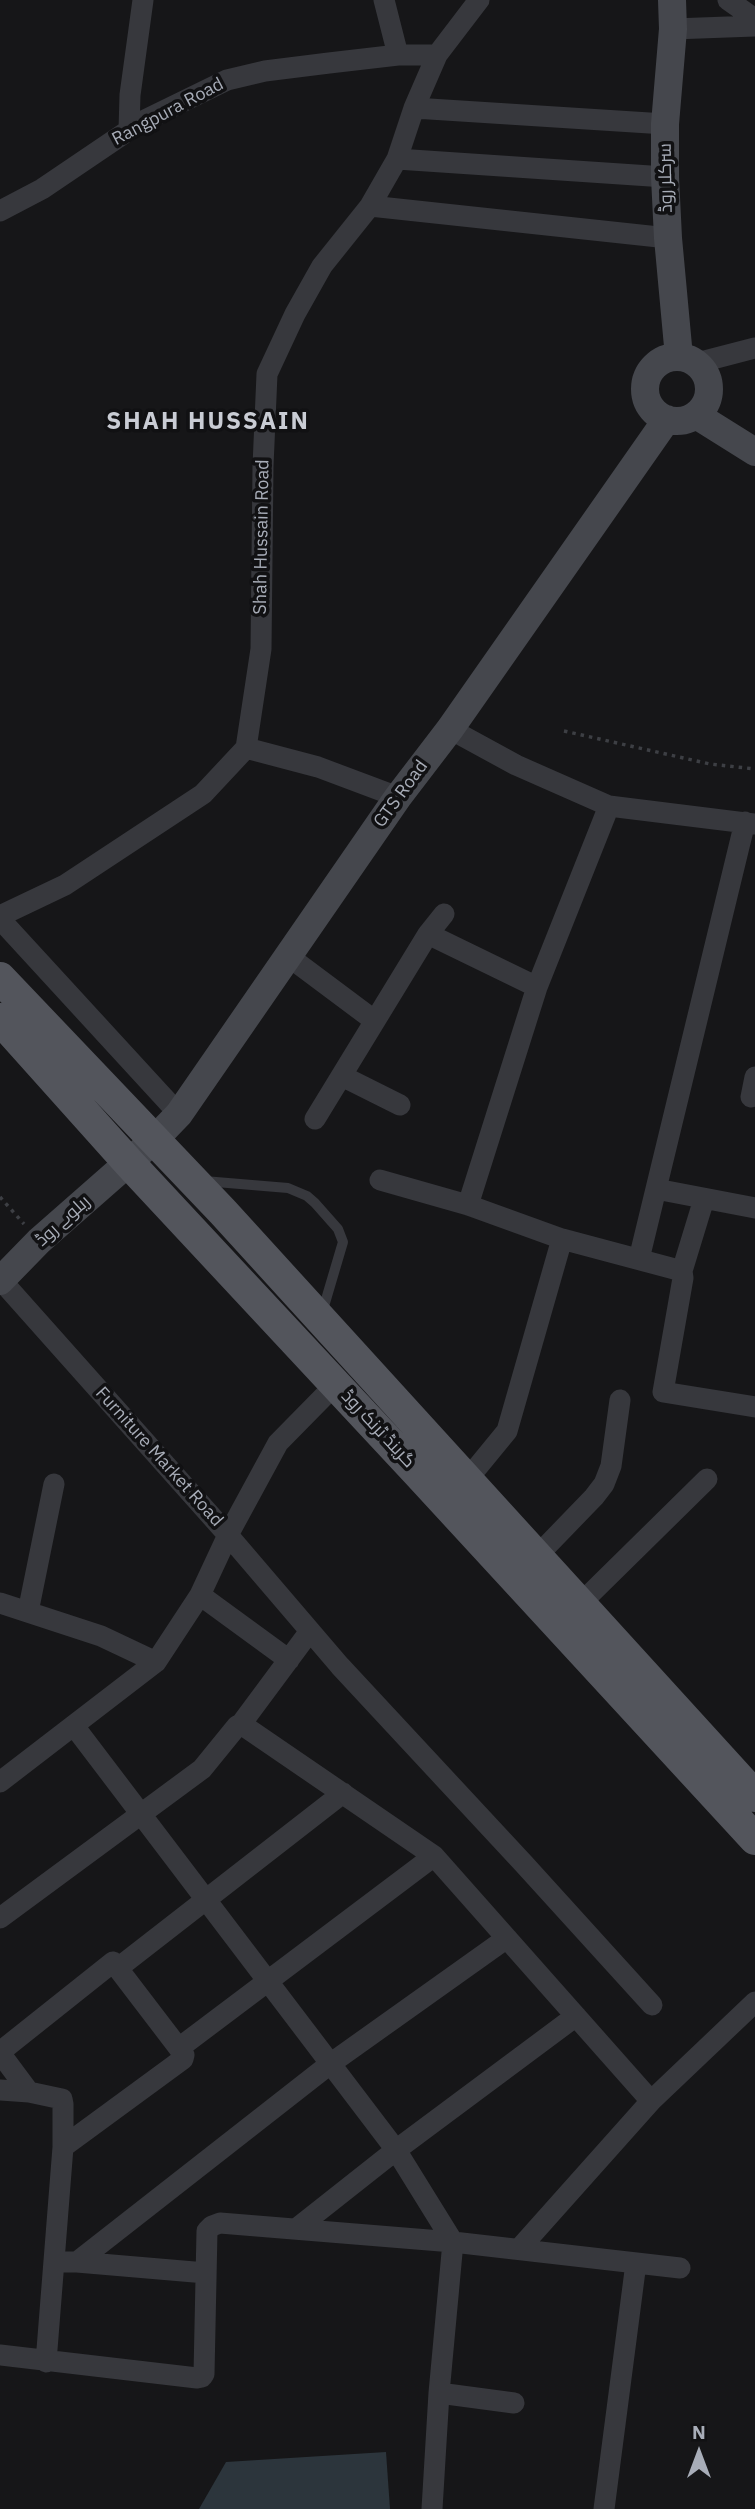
<!DOCTYPE html>
<html>
<head>
<meta charset="utf-8">
<style>
	body { margin:0 }
	#map { position:relative; width:755px; height:2509px; overflow:hidden; background:#161618; font-family:"IBM Plex Sans",sans-serif }
	canvas { display:block }
	.north { position:absolute; left:664px; top:2418px; width:70px; height:70px; -webkit-text-stroke:5px #111113; paint-order:stroke; rotate:0deg; font-size:19px; font-weight:700; line-height:28px; text-align:center; color:#a8adb8 }
	.north::after { content:''; display:block; margin:auto; width:24px; height:32px; background:#a8adb8; clip-path:polygon(50% 0,100% 100%,50% 72%,0 100%) }
</style>
</head>
<body>
<div id="map">
<canvas width="755" height="2509"></canvas>
<div class="north">N</div>
</div>
<script>
const ctx = document.querySelector('canvas').getContext('2d');
ctx.lineJoin = 'round';
function fillPath(path, color) { ctx.fillStyle = color; ctx.fill(path, 'evenodd'); }
const poly = rows => new Path2D(rows.map(r => 'M' + r).join(''));
function strokePath(path, color, width, dash) { ctx.strokeStyle = color; ctx.lineWidth = width; ctx.lineCap = dash ? 'butt' : 'round'; ctx.setLineDash(dash || []); ctx.stroke(path); }
function write(font, color, halo, rows, align = 'center') {
  ctx.font = font + ' "IBM Plex Sans",Cairo,sans-serif'; ctx.lineWidth = 7; ctx.setLineDash([]); ctx.textBaseline = 'middle'; ctx.strokeStyle = halo; ctx.fillStyle = color; for (const [text, x, y, turn = 0] of rows) {
    ctx.save(); ctx.translate(x, y); ctx.rotate((+turn || 0) * Math.PI / 180); ctx.textAlign = isNaN(turn) ? turn : align; if (halo) ctx.strokeText(text, 0, 0); ctx.fillText(text, 0, 0); ctx.restore();
  }
}
fillPath(poly([
	[386,2452,390,2509,199,2509,226,2462]
]), '#2c353c');
strokePath(poly([
	[564,731,710,764,755,769],
	[0,1197,24,1224]
]), '#3d3f44', 3.5, [3.5, 5]);
strokePath(poly([
	[204,1181,288,1188,307,1196,315,1203,338,1229,343,1242,322,1313]
]), '#37383d', 10);
strokePath(poly([
	[384,0,398,55],
	[728,0,755,19],
	[673,29,755,26],
	[414,108,665,124],
	[129,130,130,95,143,0],
	[397,159,665,177],
	[370,206,668,238],
	[0,211,42,189,141,122,227,80,265,71,329,63,398,55,437,55],
	[697,363,755,348],
	[450,729,516,765,609,806,755,824],
	[246,748,318,767,398,797],
	[0,916,65,885,203,794,246,748,261,649,263,466,267,374,295,314,322,266,370,206,397,159,414,108,437,55,479,0],
	[0,919,179,1114],
	[428,934,444,914],
	[288,956,375,1021],
	[342,1076,400,1105],
	[751,1097,755,1077],
	[315,1119,428,934,537,987,609,806],
	[380,1180,468,1205,562,1239,682,1271],
	[656,1189,755,1208],
	[704,1199,682,1271,683,1278,663,1392,755,1407],
	[468,1205,537,987],
	[639,1259,745,822],
	[336,1384,278,1443,228,1535,340,1666,524,1864,652,2005],
	[466,1481,507,1431,562,1239],
	[536,1557,594,1497,604,1484,611,1466,620,1400],
	[200,1595,289,1660],
	[0,1603,101,1636,156,1662],
	[580,1604,707,1479],
	[28,1612,54,1484],
	[241,1724,310,1631],
	[74,1726,396,2150,453,2242,439,2393,432,2509],
	[0,1782,156,1662,200,1595,228,1535,1,1280],
	[0,1918,202,1769,237,1726,241,1724,434,1856,651,2101],
	[118,1968,343,1793],
	[179,2048,434,1856],
	[0,2052,113,1962,184,2055,183,2059,63,2147],
	[0,2053,29,2092],
	[0,2090,29,2092,57,2098,62,2099,63,2104,63,2147,46,2362],
	[296,2229,396,2150,576,2016],
	[519,2249,651,2101,755,2002],
	[54,2262,77,2262,330,2064,507,1938],
	[77,2262,206,2273],
	[0,2355,197,2378,202,2377,204,2374,207,2231,212,2226,220,2223,453,2242,680,2268],
	[439,2393,514,2403],
	[604,2509,636,2263]
]), '#37383d', 21);
strokePath(poly([
	[672,0,673,29,665,124,665,177,668,238,679,357],
	'645 389a32 32 0 1 1 64 0a32 32 0 1 1-64 0Z',
	[696,415,755,452],
	[0,1281,39,1241,154,1140,179,1114,398,797,450,729,667,419]
]), '#45474d', 28);
strokePath(poly([
	[0,978,223,1212,755,1796],
	[0,1019,129,1163,418,1473,755,1839]
]), '#53555c', 32);
write('18px', '#a8adb8', '#111113', [
	["Rangpura Road",168,112,-28],
	["سرکلر روڈ",666,178,-91],
	["Shah Hussain Road",262,537,-89],
	["GTS Road",401,794,-54],
	["ریلوے روڈ",63,1221,-42],
	["گرینڈ ٹرنک روڈ",378,1429,47],
	["Furniture Market Road",159,1457,48]
]);
ctx.letterSpacing = '2px';
write('bold 24px', '#c9ccd4', '#111113', [
	["SHAH HUSSAIN",208,422]
]);
ctx.letterSpacing = '0px';
</script>
</body>
</html>
